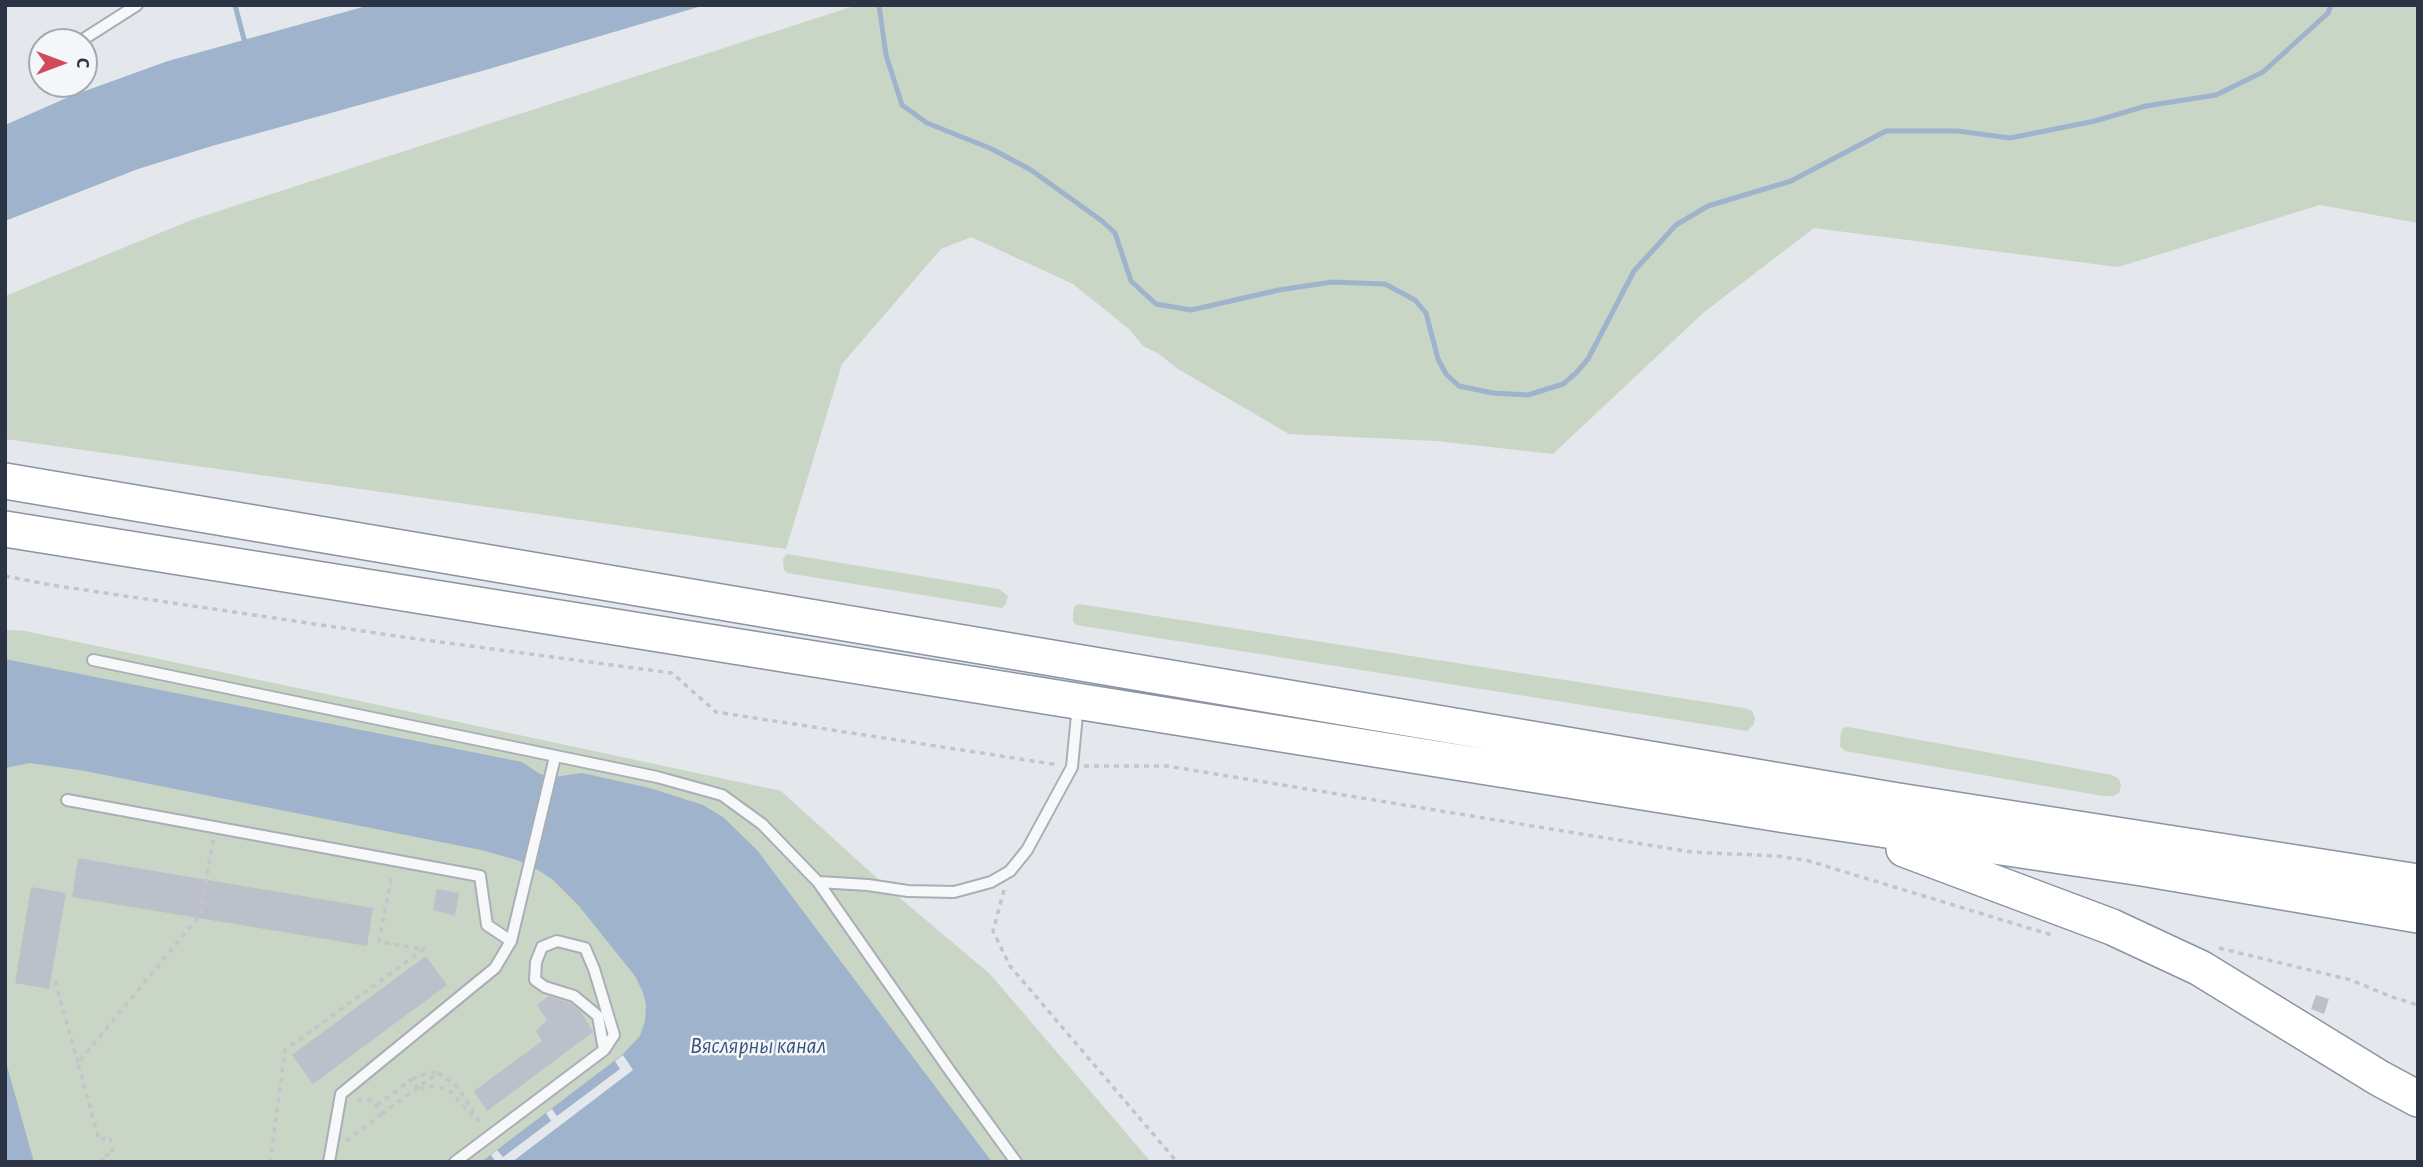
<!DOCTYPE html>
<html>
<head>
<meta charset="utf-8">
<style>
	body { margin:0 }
	#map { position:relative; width:2423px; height:1167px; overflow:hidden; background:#e4e7ec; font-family:"Alegreya Sans",sans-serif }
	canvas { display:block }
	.frame { position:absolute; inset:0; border:7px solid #2b3445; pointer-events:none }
	.north { position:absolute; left:28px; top:28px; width:70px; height:70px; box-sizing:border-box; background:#f4f6f9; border:2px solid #a4a8b1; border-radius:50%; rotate:90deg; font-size:19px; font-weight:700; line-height:28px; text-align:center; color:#2b3445 }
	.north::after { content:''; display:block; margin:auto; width:24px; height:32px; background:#d1495b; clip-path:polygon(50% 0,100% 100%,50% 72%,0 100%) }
</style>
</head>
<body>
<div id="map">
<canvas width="2423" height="1167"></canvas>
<div class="frame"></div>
<div class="north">С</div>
</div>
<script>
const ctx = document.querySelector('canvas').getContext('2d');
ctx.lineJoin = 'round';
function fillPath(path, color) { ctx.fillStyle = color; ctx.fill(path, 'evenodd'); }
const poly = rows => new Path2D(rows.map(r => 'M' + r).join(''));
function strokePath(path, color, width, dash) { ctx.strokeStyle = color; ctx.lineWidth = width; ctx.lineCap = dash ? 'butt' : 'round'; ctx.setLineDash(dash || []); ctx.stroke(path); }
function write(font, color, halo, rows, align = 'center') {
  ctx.font = font + ' "Alegreya Sans",sans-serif'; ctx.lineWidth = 5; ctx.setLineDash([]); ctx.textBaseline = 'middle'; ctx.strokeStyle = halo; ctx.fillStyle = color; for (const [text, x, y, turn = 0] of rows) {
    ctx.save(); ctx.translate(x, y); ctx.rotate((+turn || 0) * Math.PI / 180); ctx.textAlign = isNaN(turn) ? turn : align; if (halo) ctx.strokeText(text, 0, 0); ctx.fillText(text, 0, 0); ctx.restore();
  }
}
fillPath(poly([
	[857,5,2418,5,2418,223,2320,205,2118,267,1814,228,1703,313,1553,454,1436,441,1289,434,1178,369,1159,354,1143,346,1129,329,1073,284,971,237,941,249,842,364,786,549,5,439,5,296,194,219],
	[787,554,999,589,1008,596,1006,604,1002,608,787,573,784,570,783,559],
	[1079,604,1744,708,1752,711,1755,718,1754,724,1747,731,1076,625,1073,621,1073,613,1075,606],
	[5,630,25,631,360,701,781,791,888,888,990,974,1151,1162,5,1162],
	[1848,727,2112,775,2119,779,2121,785,2119,793,2113,796,2103,796,1845,751,1840,746,1841,732,1843,728]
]), '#c9d6c5');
fillPath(poly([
	[370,5,705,5,489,69,212,146,138,169,5,221,5,125,71,96,168,61],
	[5,659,522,762,540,774,554,777,582,773,650,788,703,805,723,817,757,850,992,1162,481,1162,622,1055,640,1036,645,1021,646,1004,642,990,635,976,579,906,552,879,538,870,517,860,481,850,85,771,30,763,5,768],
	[5,1059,34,1162,5,1162]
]), '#9fb4cc');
fillPath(poly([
	[623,1055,633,1070,512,1162,496,1162,491,1155,497,1150,503,1157,551,1121,546,1113,552,1109,557,1116,620,1069,615,1061]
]), '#e4e7ec');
strokePath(poly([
	[235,5,245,43],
	[879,5,886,55,902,105,927,123,992,149,1031,170,1102,221,1115,233,1131,281,1156,304,1191,310,1279,290,1332,282,1385,284,1415,300,1426,313,1438,359,1446,374,1459,386,1493,393,1528,395,1563,384,1576,373,1588,359,1634,271,1676,225,1708,206,1791,181,1886,131,1958,131,2010,138,2095,121,2146,106,2216,95,2263,72,2328,13,2331,5]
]), '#9fb4cc', 5);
fillPath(poly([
	[78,858,373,908,367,946,72,897],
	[31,887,66,893,49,989,15,983],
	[437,889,459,893,455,916,433,910],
	[426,956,447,985,313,1084,292,1055],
	[2316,995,2329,999,2324,1014,2311,1009],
	[549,996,570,1003,581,1012,593,1032,487,1111,474,1091,542,1041,536,1031,547,1020,537,1005]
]), '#bbc0ca');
const service = poly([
	[79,42,137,5],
	[38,68,42,66],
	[93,660,657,777,722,795,762,824,818,882,868,885,908,891,954,892,991,882,1010,871,1027,850,1072,767,1078,704],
	[67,800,480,876,487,925,511,941],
	[818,882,950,1071,1016,1162],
	[329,1162,341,1094,495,968,511,941,555,757],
	[455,1162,604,1050,614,1035,594,969,585,948,557,941,542,947,536,962,535,980,545,987,574,996,598,1016,604,1050]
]);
const trunk = poly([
	[5,481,1898,801,2418,882],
	[5,529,1786,815,2142,868,2418,915],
	[1904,849,2112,927,2200,968,2379,1078,2418,1099]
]);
strokePath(service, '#a9aeb7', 14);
strokePath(trunk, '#8b94a3', 38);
strokePath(poly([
	[5,576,51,585,403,637,672,673,716,712,1059,765],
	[1084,766,1167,766,1691,852,1778,856,1809,861,2055,936],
	[1004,890,993,931,1010,966,1177,1162],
	[2219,948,2351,980,2392,997,2418,1005],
	[55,981,78,1063],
	[412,1079,430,1072,438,1073],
	[420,1089,434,1086,449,1090,473,1117],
	[357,1100,372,1100,383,1113,438,1073,458,1087,481,1124],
	[377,1105,412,1079,418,1089],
	[346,1141,383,1113],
	[104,1162,101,1157,113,1154,110,1137,99,1140,78,1063,200,915,213,840],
	[270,1162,285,1050,424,949,379,942,392,874]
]), '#c2c5cb', 3.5, [5, 5]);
strokePath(service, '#f7f8fa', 10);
strokePath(trunk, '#fff', 35);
write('italic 23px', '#34527a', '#f4f6f9', [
	["Вяслярны канал",758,1046]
]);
</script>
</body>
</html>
